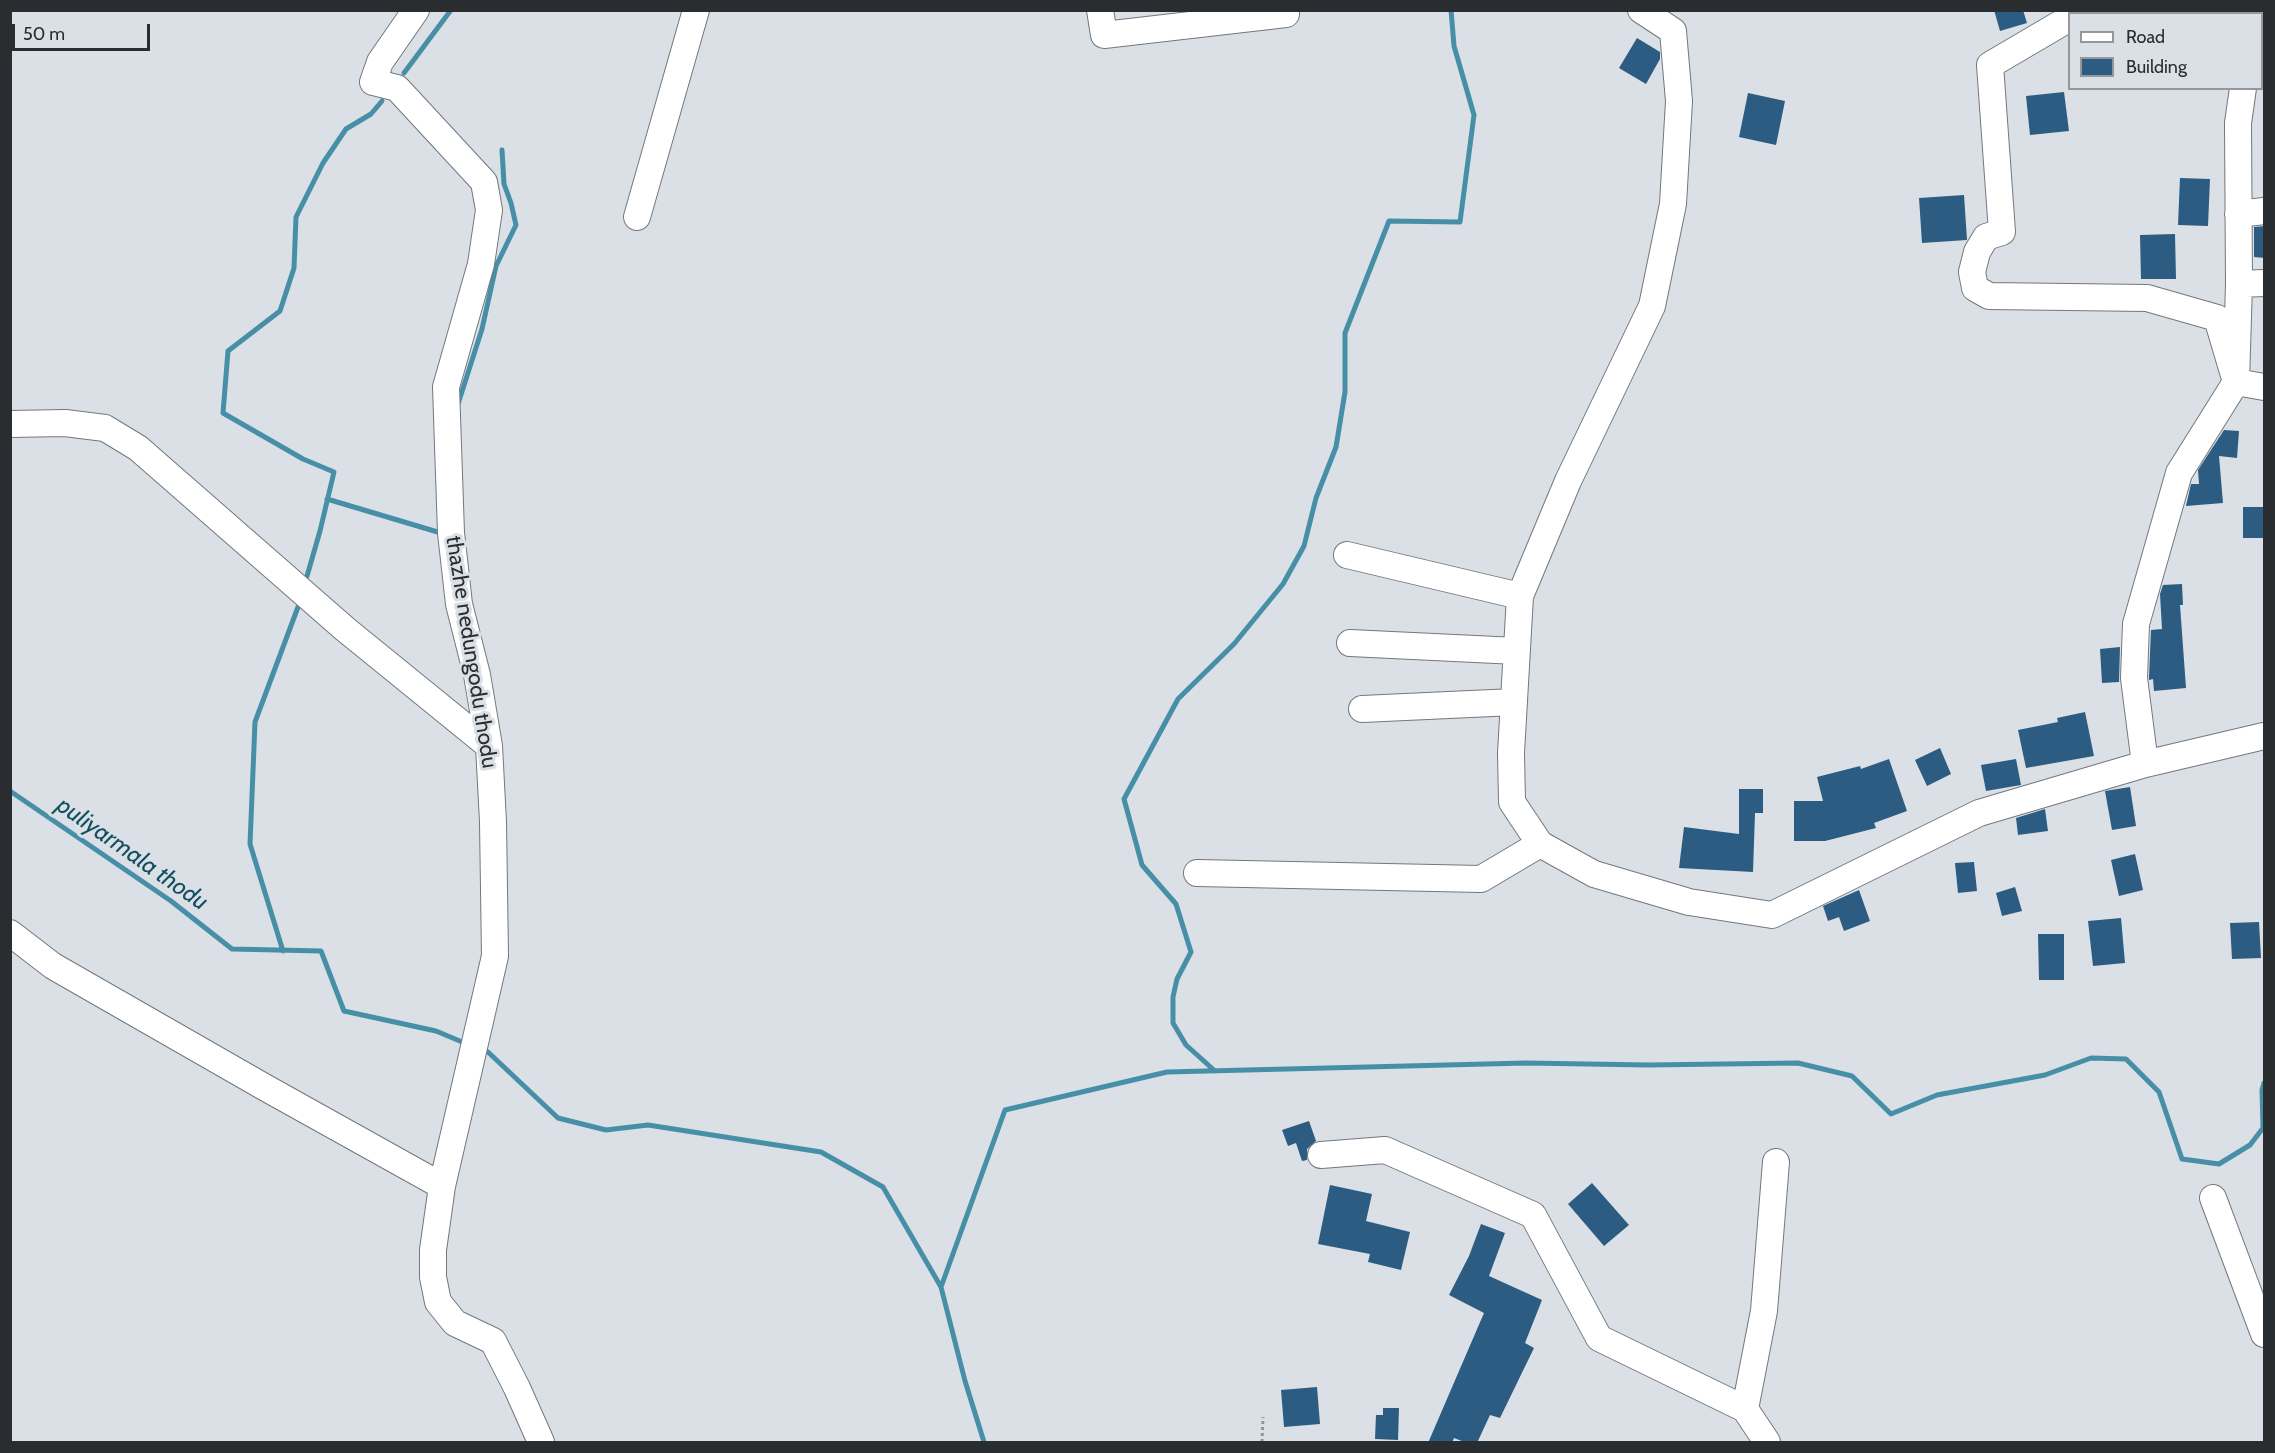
<!DOCTYPE html>
<html>
<head>
<meta charset="utf-8">
<style>
	body { margin:0 }
	#map { position:relative; width:2275px; height:1453px; overflow:hidden; background:#dae0e5; font-family:Cabin,sans-serif }
	canvas { display:block }
	.frame { position:absolute; inset:0; border:12px solid #2a2d2f; pointer-events:none }
	.legend { position:absolute; left:2068px; top:12px; width:195px; height:78px; box-sizing:border-box; background:#dae0e5; border:2px solid #94989c; margin:0; padding:8px 10px; list-style:none; font-size:18px; color:#2a2d2f }
	.legend li { display:flex; align-items:center; gap:12px; height:30px }
	.legend b { width:30px; border:2px solid #94989c }
	.scale { position:absolute; left:12px; top:24px; width:138px; height:27px; box-sizing:border-box; border:3px solid #2a2d2f; border-top:0; padding-left:8px; font-size:18px; line-height:21px; white-space:nowrap; color:#2a2d2f; -webkit-text-stroke:4px #dae0e5; paint-order:stroke }
</style>
</head>
<body>
<div id="map">
<canvas width="2275" height="1453"></canvas>
<div class="frame"></div>
<ul class="legend">
<li><b style="height:8px;background:#fff"></b>Road</li>
<li><b style="height:16px;background:#2c5c81"></b>Building</li>
</ul>
<div class="scale">50 m</div>
</div>
<script>
const ctx = document.querySelector('canvas').getContext('2d');
ctx.lineJoin = 'round';
const poly = rows => new Path2D(rows.map(r => 'M' + r).join(''));
function strokePath(path, color, width, dash) { ctx.strokeStyle = color; ctx.lineWidth = width; ctx.lineCap = dash ? 'butt' : 'round'; ctx.setLineDash(dash || []); ctx.stroke(path); }
function fillPath(path, color) { ctx.fillStyle = color; ctx.fill(path, 'evenodd'); }
function write(font, color, halo, rows, align = 'center') {
  ctx.font = font + ' Cabin,sans-serif'; ctx.lineWidth = 6; ctx.setLineDash([]); ctx.textBaseline = 'middle'; ctx.strokeStyle = halo; ctx.fillStyle = color; for (const [text, x, y, turn = 0] of rows) {
    ctx.save(); ctx.translate(x, y); ctx.rotate((+turn || 0) * Math.PI / 180); ctx.textAlign = isNaN(turn) ? turn : align; if (halo) ctx.strokeText(text, 0, 0); ctx.fillText(text, 0, 0); ctx.restore();
  }
}
strokePath(poly([
	[404,73,451,10],
	[458,404,482,329,496,266,516,225,511,203,504,184,502,150],
	[327,499,441,533],
	[307,576,320,531,334,472,303,459,223,413,228,351,280,311,294,268,296,217,323,163,346,129,371,114,382,101],
	[10,791,171,901,232,949,321,951,344,1011,436,1031,467,1044],
	[283,951,250,844,255,722,298,607],
	[481,1049,488,1052,558,1118,606,1130,648,1125,821,1152,883,1187,941,1287,965,1381,984,1442],
	[1215,1071,1186,1045,1173,1023,1173,997,1177,979,1191,952,1176,904,1142,865,1124,799,1178,699,1234,644,1283,584,1304,546,1316,498,1336,447,1345,392,1345,333,1389,221,1460,222,1474,115,1454,46,1451,10],
	[941,1287,1005,1110,1167,1072,1526,1063,1648,1065,1798,1063,1852,1076,1891,1114,1937,1095,2045,1075,2091,1058,2126,1059,2159,1092,2182,1159,2219,1164,2250,1145,2263,1128,2262,1090,2264,1083]
]), '#478fa7', 5);
fillPath(poly([
	[1994,10,2023,10,2027,23,2000,31],
	[1637,38,1660,52,1660,59,1646,84,1619,68],
	[2064,92,2069,131,2030,135,2026,96],
	[1748,93,1785,101,1776,145,1739,137],
	[2180,178,2210,179,2208,226,2178,225],
	[1964,195,1967,240,1922,243,1919,198],
	[2265,226,2265,258,2254,257,2254,227],
	[2175,234,2176,279,2141,279,2140,235],
	[2224,430,2239,431,2237,458,2219,456,2223,503,2186,506,2191,484,2199,484,2198,470],
	[2243,507,2265,507,2265,538,2243,538],
	[2182,584,2183,605,2180,605,2186,688,2154,691,2153,679,2149,680,2149,677,2151,630,2162,629,2160,594,2163,585],
	[2120,647,2119,682,2102,683,2100,649],
	[2085,712,2094,756,2026,768,2018,730,2058,722,2057,718],
	[1940,748,1951,774,1927,786,1915,760],
	[1889,759,1907,811,1874,823,1876,828,1825,841,1794,841,1794,801,1823,801,1817,777,1860,766,1861,769],
	[2016,759,2021,785,1986,791,1981,765],
	[2130,787,2136,826,2112,830,2105,791],
	[1739,789,1763,789,1763,813,1755,813,1753,872,1679,868,1684,827,1739,834],
	[2045,809,2048,831,2018,835,2016,818],
	[2135,854,2143,890,2119,896,2111,860],
	[1974,862,1977,891,1958,893,1955,863],
	[2015,887,2022,911,2002,916,1996,893],
	[1859,890,1870,921,1844,931,1839,917,1828,921,1823,906],
	[2121,918,2125,963,2093,966,2088,921],
	[2259,922,2261,958,2232,959,2230,923],
	[2038,934,2064,934,2064,980,2039,980],
	[1309,1121,1316,1141,1307,1149,1307,1160,1302,1161,1296,1143,1288,1146,1282,1130],
	[1592,1183,1629,1225,1604,1246,1568,1204],
	[1330,1185,1372,1194,1366,1221,1410,1232,1401,1270,1368,1262,1370,1254,1318,1244],
	[1481,1224,1505,1233,1489,1276,1542,1300,1525,1343,1534,1348,1500,1418,1490,1415,1477,1443,1467,1443,1454,1438,1452,1443,1428,1443,1484,1313,1449,1295,1469,1256],
	[1317,1387,1320,1424,1284,1427,1281,1390],
	[1383,1408,1399,1408,1398,1440,1375,1439,1376,1415,1383,1415]
]), '#2c5c81');
const minor = poly([
	[416,10,380,62,373,82,397,88,484,182,489,210,481,264,446,387,451,533,459,604,477,675,489,746,493,822,495,956,442,1186,433,1250,433,1277,438,1302,455,1323,493,1341,517,1388,541,1442],
	[1100,10,1104,35,1286,14,1286,10],
	[1641,10,1673,31,1679,101,1673,204,1652,306,1568,481,1520,596,1511,753,1512,802,1540,844,1594,874,1689,902,1772,915,1979,813,2145,764,2264,736],
	[2231,10,2235,14],
	[2070,18,1990,65,2002,232,1986,237,1977,252,1972,272,1975,288,1989,296,2147,298,2217,318,2236,382,2179,473,2136,624,2134,678,2145,764],
	[2262,27,2264,29],
	[2243,88,2238,123,2239,284,2236,382,2264,387],
	[2238,214,2264,211],
	[637,217,696,10],
	[2239,284,2264,283],
	[10,424,65,423,105,428,138,448,345,629,489,746],
	[1347,555,1520,596],
	[1350,643,1517,651],
	[1362,709,1514,702],
	[1197,873,1481,879,1540,844],
	[10,933,53,966,266,1088,442,1186],
	[1321,1155,1385,1150,1533,1215,1599,1338,1745,1409],
	[2213,1198,2264,1334],
	[1767,1442,1745,1409,1764,1311,1776,1162]
]);
strokePath(minor, '#72787d', 28);
strokePath(poly([
	[1262,1442,1263,1417]
]), '#91969a', 3, [3, 3]);
strokePath(minor, '#fff', 26);
write('22px', '#2a2d2f', '#dae0e5', [
	["thazhe nedungodu thodu",471,652,81]
]);
write('italic 24px', '#124f61', '#dae0e5', [
	["puliyarmala thodu",132,854,35]
]);
</script>
</body>
</html>
